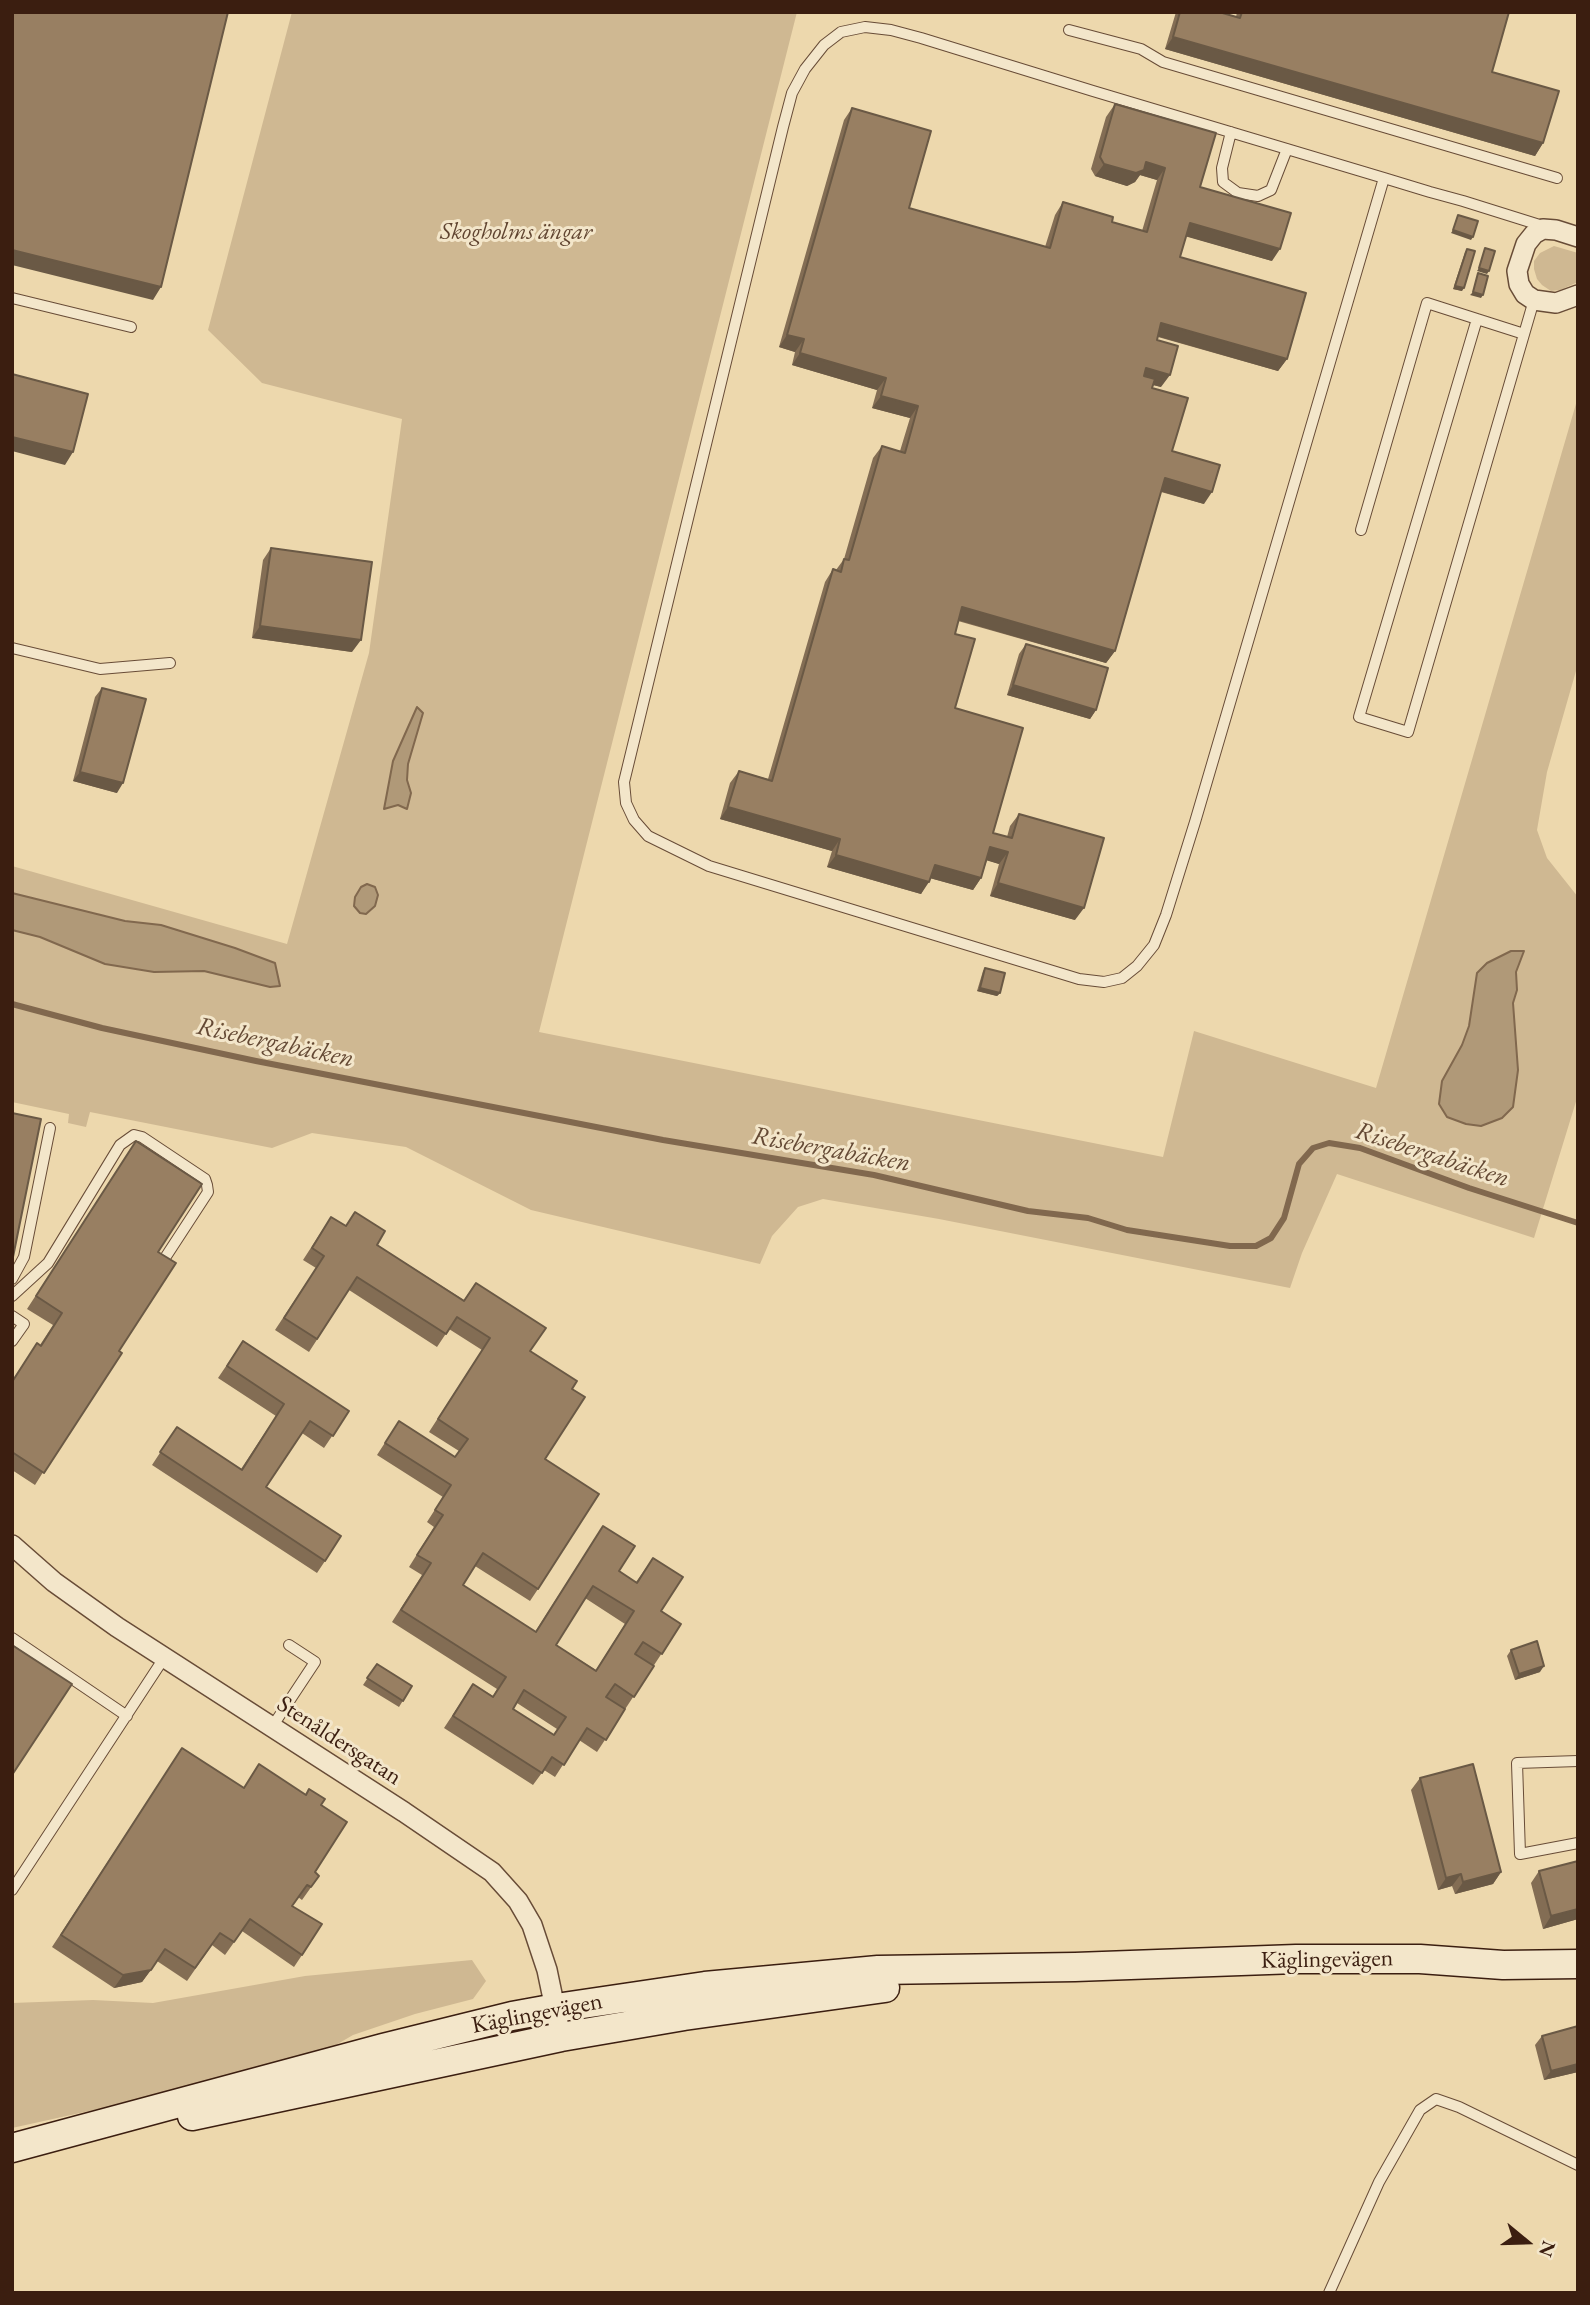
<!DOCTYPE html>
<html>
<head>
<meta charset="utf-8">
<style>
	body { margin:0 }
	#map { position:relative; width:1590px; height:2305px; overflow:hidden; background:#edd8ad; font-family:"EB Garamond",serif }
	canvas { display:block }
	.frame { position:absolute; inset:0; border:14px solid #3b1e10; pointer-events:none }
	.north { position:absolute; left:1492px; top:2207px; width:70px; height:70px; -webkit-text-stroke:5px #f3e6ca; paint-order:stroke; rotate:109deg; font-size:19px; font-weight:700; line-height:28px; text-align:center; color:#3b1e10 }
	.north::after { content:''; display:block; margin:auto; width:24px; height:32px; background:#3b1e10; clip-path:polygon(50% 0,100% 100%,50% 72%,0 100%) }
</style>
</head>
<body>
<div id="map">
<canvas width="1590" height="2305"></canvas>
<div class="frame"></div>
<div class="north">N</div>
</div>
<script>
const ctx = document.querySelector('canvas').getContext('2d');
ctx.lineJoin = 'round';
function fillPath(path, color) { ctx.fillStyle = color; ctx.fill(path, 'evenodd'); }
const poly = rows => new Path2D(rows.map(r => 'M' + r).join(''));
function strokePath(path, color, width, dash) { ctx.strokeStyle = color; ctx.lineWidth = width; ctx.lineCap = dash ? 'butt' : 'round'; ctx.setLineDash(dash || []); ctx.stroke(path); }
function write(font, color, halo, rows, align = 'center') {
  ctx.font = font + ' "EB Garamond",serif'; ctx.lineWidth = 6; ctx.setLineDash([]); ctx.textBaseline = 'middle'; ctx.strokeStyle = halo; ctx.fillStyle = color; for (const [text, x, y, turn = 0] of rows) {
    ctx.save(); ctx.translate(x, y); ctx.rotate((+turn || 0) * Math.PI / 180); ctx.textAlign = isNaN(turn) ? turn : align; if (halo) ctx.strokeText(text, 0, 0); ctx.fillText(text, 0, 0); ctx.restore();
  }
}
fillPath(poly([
	[292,12,797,12,539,1032,1163,1157,1194,1031,1376,1088,1578,397,1578,664,1547,772,1537,830,1547,858,1578,897,1578,1095,1534,1238,1337,1174,1302,1253,1290,1288,939,1219,823,1199,798,1207,772,1236,760,1264,531,1210,406,1147,312,1133,272,1148,90,1112,86,1127,68,1123,69,1114,12,1102,12,866,287,944,369,653,402,419,262,383,208,330],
	[1554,246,1578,253,1578,282,1560,290,1551,291,1542,285,1537,279,1534,269,1534,261,1540,253],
	[472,1960,486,1981,473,1999,415,2014,353,2035,329,2049,189,2089,12,2128,12,2003,93,2000,153,2003,305,1976]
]), '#cfb892');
const water = poly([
	[417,707,423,713,408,764,407,780,411,793,407,809,398,805,384,809,393,761,417,707],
	[367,884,375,887,378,895,375,906,366,914,360,913,354,906,355,897,361,887,367,884],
	[12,893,125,921,161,925,235,948,275,963,280,986,270,987,204,971,154,972,105,964,40,937,12,930,12,893],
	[1511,951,1524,951,1516,972,1517,990,1513,1003,1518,1070,1513,1107,1502,1118,1481,1126,1466,1124,1447,1117,1439,1104,1442,1081,1462,1045,1469,1026,1477,973,1487,963,1511,951]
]);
fillPath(water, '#b09978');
strokePath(water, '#81684e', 2);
strokePath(poly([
	[12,1004,102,1028,256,1061,663,1140,874,1175,1028,1211,1088,1218,1127,1230,1230,1246,1256,1246,1271,1238,1284,1218,1299,1164,1313,1148,1329,1143,1360,1148,1469,1188,1578,1223]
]), '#81684e', 6);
const lane = poly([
	[1069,30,1141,49,1163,62,1557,178],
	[1231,132,1222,168,1223,182,1238,193,1258,196,1271,190,1287,149],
	[1384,178,1195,822,1166,915,1154,945,1137,966,1122,978,1104,982,1079,979,709,866,648,836,634,820,626,803,624,782,783,127,792,93,805,69,824,45,841,32,865,27,891,30,921,38,1093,91,1384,178,1430,192,1463,201,1546,227],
	[12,298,131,327],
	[1524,334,1477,319,1359,717,1408,732,1534,300],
	[1361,530,1427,303,1477,319],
	[12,648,100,669,170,663],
	[12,1279,24,1257,50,1128],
	[12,1296,48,1263,120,1145,134,1135,142,1137,205,1179,207,1185,208,1192,163,1261],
	[12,1316,24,1324,12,1341],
	[12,1638,127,1716],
	[272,1727,315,1662,289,1645],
	[1578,1761,1517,1763,1520,1854,1578,1843],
	[12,1890,164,1658],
	[1329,2293,1379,2182,1420,2110,1436,2099,1459,2107,1578,2165]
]);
const street = poly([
	[1578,237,1556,230,1543,229,1534,234,1526,244,1517,271,1519,284,1525,294,1534,300,1556,303,1578,295],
	[12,1545,54,1582,117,1627,404,1812,492,1872,518,1901,532,1925,547,1970,561,2037]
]);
const secondary = poly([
	[192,2116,561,2037,684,2016,885,1988],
	[12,2148,383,2048,512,2016,556,2008,705,1986,878,1970,1075,1967,1296,1959,1420,1959,1503,1965,1578,1964]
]);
strokePath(lane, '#684c37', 12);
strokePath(street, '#684c37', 22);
strokePath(secondary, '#3b1e10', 31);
strokePath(lane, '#f3e6ca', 10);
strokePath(street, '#f3e6ca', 19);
strokePath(secondary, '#f3e6ca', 28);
fillPath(poly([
	[1176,12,1219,12,1236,17,1237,12,1509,12,1492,72,1543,143,1535,156,1165,49],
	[1115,104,1200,187,1272,261,1186,236,1180,257,1287,359,1278,371,1158,337,1157,340,1161,387,1153,385,1152,388,1172,451,1204,504,1161,492,1115,651,1106,663,958,621,955,634,955,708,993,833,1007,837,1010,826,1019,814,1075,920,990,896,999,864,987,860,981,878,973,890,930,878,921,894,827,867,832,851,720,819,730,783,739,771,768,779,825,582,833,569,836,570,844,559,873,458,882,446,900,451,910,418,872,408,877,390,792,365,795,352,779,347,844,120,852,108,909,208,1045,247,1055,215,1063,202,1112,222,1142,231,1157,180,1140,175,1135,182,1127,186,1095,176,1091,169,1106,117],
	[1467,249,1462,291,1453,289,1465,252],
	[271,548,352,652,252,638,263,560],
	[1026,644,1096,710,1090,719,1007,695,1019,654],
	[102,688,117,793,73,781,95,697],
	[985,968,1000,993,997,996,977,991,983,971],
	[136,1141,158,1252,119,1351,35,1485,12,1470,12,1381,37,1343,40,1345,53,1325,27,1309],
	[355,1212,377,1245,464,1300,476,1283,530,1351,572,1389,545,1459,538,1589,530,1601,475,1566,463,1585,535,1632,603,1526,619,1571,636,1582,653,1558,661,1611,681,1624,597,1752,579,1740,555,1777,544,1770,533,1785,444,1728,473,1684,493,1696,497,1689,392,1622,422,1575,409,1567,434,1527,427,1522,443,1497,377,1455,399,1421,455,1457,459,1451,429,1432,482,1350,449,1329,437,1347,349,1290,309,1352,275,1330,316,1268,303,1260,323,1229,331,1217,346,1226],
	[585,1598,625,1624,596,1670,556,1645],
	[517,1703,557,1729,553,1735,513,1709],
	[243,1341,349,1411,324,1448,302,1433,266,1487,325,1561,317,1573,152,1465,177,1427,241,1469,276,1416,218,1378],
	[1511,1650,1540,1672,1515,1680,1507,1656],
	[377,1664,412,1686,399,1707,363,1685],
	[182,1748,243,1788,305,1795,309,1789,321,1805,315,1872,319,1876,302,1900,298,1897,292,1906,302,1955,294,1967,242,1931,225,1955,212,1945,187,1981,157,1961,142,1982,114,1988,52,1947],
	[1420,1778,1501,1872,1493,1884,1455,1894,1452,1886,1438,1890,1411,1790],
	[1539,1871,1578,1919,1543,1929,1531,1883],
	[1578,2026,1578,2072,1544,2080,1535,2045,1542,2036]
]), '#836d54');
fillPath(poly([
	[1173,37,1543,143,1535,156,1165,49],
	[1146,162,1165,168,1157,180,1140,175,1135,182,1127,186,1095,176,1104,164],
	[1190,223,1280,249,1272,261,1181,235],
	[1453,230,1473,237,1471,240,1451,233],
	[12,250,161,287,153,300,12,265],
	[1479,268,1489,271,1487,274,1477,271],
	[1455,286,1464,288,1462,291,1453,289],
	[1473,292,1483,295,1481,298,1470,295],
	[1161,323,1287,359,1278,371,1153,335],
	[787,335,804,339,795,352,779,347],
	[800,353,886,378,877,390,792,365],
	[1146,368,1170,375,1161,387,1138,381],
	[881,396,918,406,910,418,872,408],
	[12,437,73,452,65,465,12,451],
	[1165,478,1212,492,1204,504,1156,490],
	[962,607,1115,651,1106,663,954,619],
	[260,626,361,640,352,652,252,638],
	[1013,685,1096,710,1090,719,1007,695],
	[80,772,123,783,117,793,73,781],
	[728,807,840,839,832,851,720,819],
	[990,847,1008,852,999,864,982,859],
	[836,855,929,882,921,894,827,867],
	[935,865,981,878,973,890,926,877],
	[998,883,1084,908,1075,920,990,896],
	[980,988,1000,993,997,996,977,991],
	[1544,1666,1540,1672,1515,1680,1519,1674],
	[1501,1872,1493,1884,1455,1894,1463,1882],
	[1461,1874,1452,1886,1438,1890,1446,1878],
	[1578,1909,1578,1919,1543,1929,1551,1916],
	[151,1970,142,1982,114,1988,123,1975],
	[1578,2064,1578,2072,1544,2080,1551,2071]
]), '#6a5945');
const building = poly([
	[12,12,228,12,161,287,12,250,12,12],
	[1180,12,1219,12,1240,18,1242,12,1509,12,1492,72,1559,91,1543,143,1173,37,1180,12],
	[1115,104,1216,133,1200,187,1291,213,1280,249,1190,223,1180,257,1306,293,1287,359,1161,323,1157,340,1178,346,1170,375,1146,368,1144,376,1155,379,1152,388,1188,398,1172,451,1220,465,1212,492,1165,478,1115,651,962,607,955,634,975,639,955,708,1023,728,993,833,1012,838,1019,814,1104,838,1084,908,998,883,1008,852,990,847,981,878,935,865,929,882,836,855,840,839,728,807,739,771,772,781,833,569,841,572,844,559,849,560,882,446,905,453,918,406,881,396,886,378,800,353,804,339,787,335,852,108,931,131,909,208,1050,248,1063,202,1113,217,1112,222,1147,232,1165,168,1146,162,1144,170,1136,173,1104,164,1100,157,1115,104],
	[1458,215,1478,221,1473,237,1453,230,1458,215],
	[1485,248,1495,251,1489,271,1479,268,1485,248],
	[1467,249,1475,251,1464,288,1455,286,1467,249],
	[1478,273,1488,276,1483,295,1473,292,1478,273],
	[12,374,88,394,73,452,12,437,12,374],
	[271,548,372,562,361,640,260,626,271,548],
	[1026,644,1108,668,1096,710,1013,685,1026,644],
	[102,688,146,699,123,783,80,772,102,688],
	[985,968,1005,973,1000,993,980,988,985,968],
	[12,1113,41,1119,13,1257,12,1257,12,1113],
	[136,1141,202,1184,158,1252,176,1263,119,1351,122,1353,44,1473,12,1452,12,1382,37,1343,41,1346,62,1313,36,1296,136,1141],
	[355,1212,385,1231,377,1245,464,1301,476,1283,546,1328,530,1351,577,1381,572,1389,585,1397,545,1459,599,1494,538,1589,483,1553,463,1585,536,1632,603,1526,635,1546,619,1571,637,1583,653,1558,683,1577,661,1611,681,1624,662,1654,643,1642,635,1654,654,1666,634,1697,615,1684,606,1697,625,1709,606,1740,587,1728,564,1765,552,1757,542,1773,453,1716,473,1684,493,1697,506,1677,401,1610,431,1563,417,1555,443,1515,435,1510,451,1485,385,1443,399,1421,455,1457,468,1439,438,1419,490,1338,457,1317,446,1334,357,1277,317,1339,284,1318,324,1256,312,1248,331,1217,346,1226,355,1212],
	[593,1586,634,1611,596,1671,556,1645,593,1586],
	[524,1690,566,1717,554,1735,513,1709,524,1690],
	[243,1341,349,1411,333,1436,310,1421,266,1487,341,1536,325,1561,160,1452,177,1427,242,1470,284,1404,227,1366,243,1341],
	[1537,1641,1544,1666,1519,1674,1511,1650,1537,1641],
	[12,1645,72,1684,12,1775,12,1645],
	[377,1664,412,1686,403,1701,367,1678,377,1664],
	[182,1748,244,1788,259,1764,306,1795,309,1789,325,1799,321,1805,347,1822,315,1872,319,1876,311,1887,307,1885,292,1906,322,1924,302,1955,250,1919,234,1942,220,1933,195,1968,165,1949,151,1970,123,1975,61,1935,182,1748],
	[1473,1764,1501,1872,1463,1882,1461,1874,1446,1878,1420,1778,1473,1764],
	[1578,1861,1578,1909,1551,1916,1539,1871,1578,1861],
	[1578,2026,1578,2064,1551,2071,1542,2036,1578,2026]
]);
fillPath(building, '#987f62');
strokePath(building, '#6a5945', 2);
write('italic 24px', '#604430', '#f3e6ca', [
	["Skogholms ängar",516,232]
]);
write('24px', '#3b1e10', '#f3e6ca', [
	["Stenåldersgatan",339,1741,33],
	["Käglingevägen",1327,1960,-1],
	["Käglingevägen",537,2014,-11]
]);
write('italic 26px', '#644934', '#f3e6ca', [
	["Risebergabäcken",275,1043,12],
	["Risebergabäcken",831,1150,10],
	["Risebergabäcken",1432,1155,18]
]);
</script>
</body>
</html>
